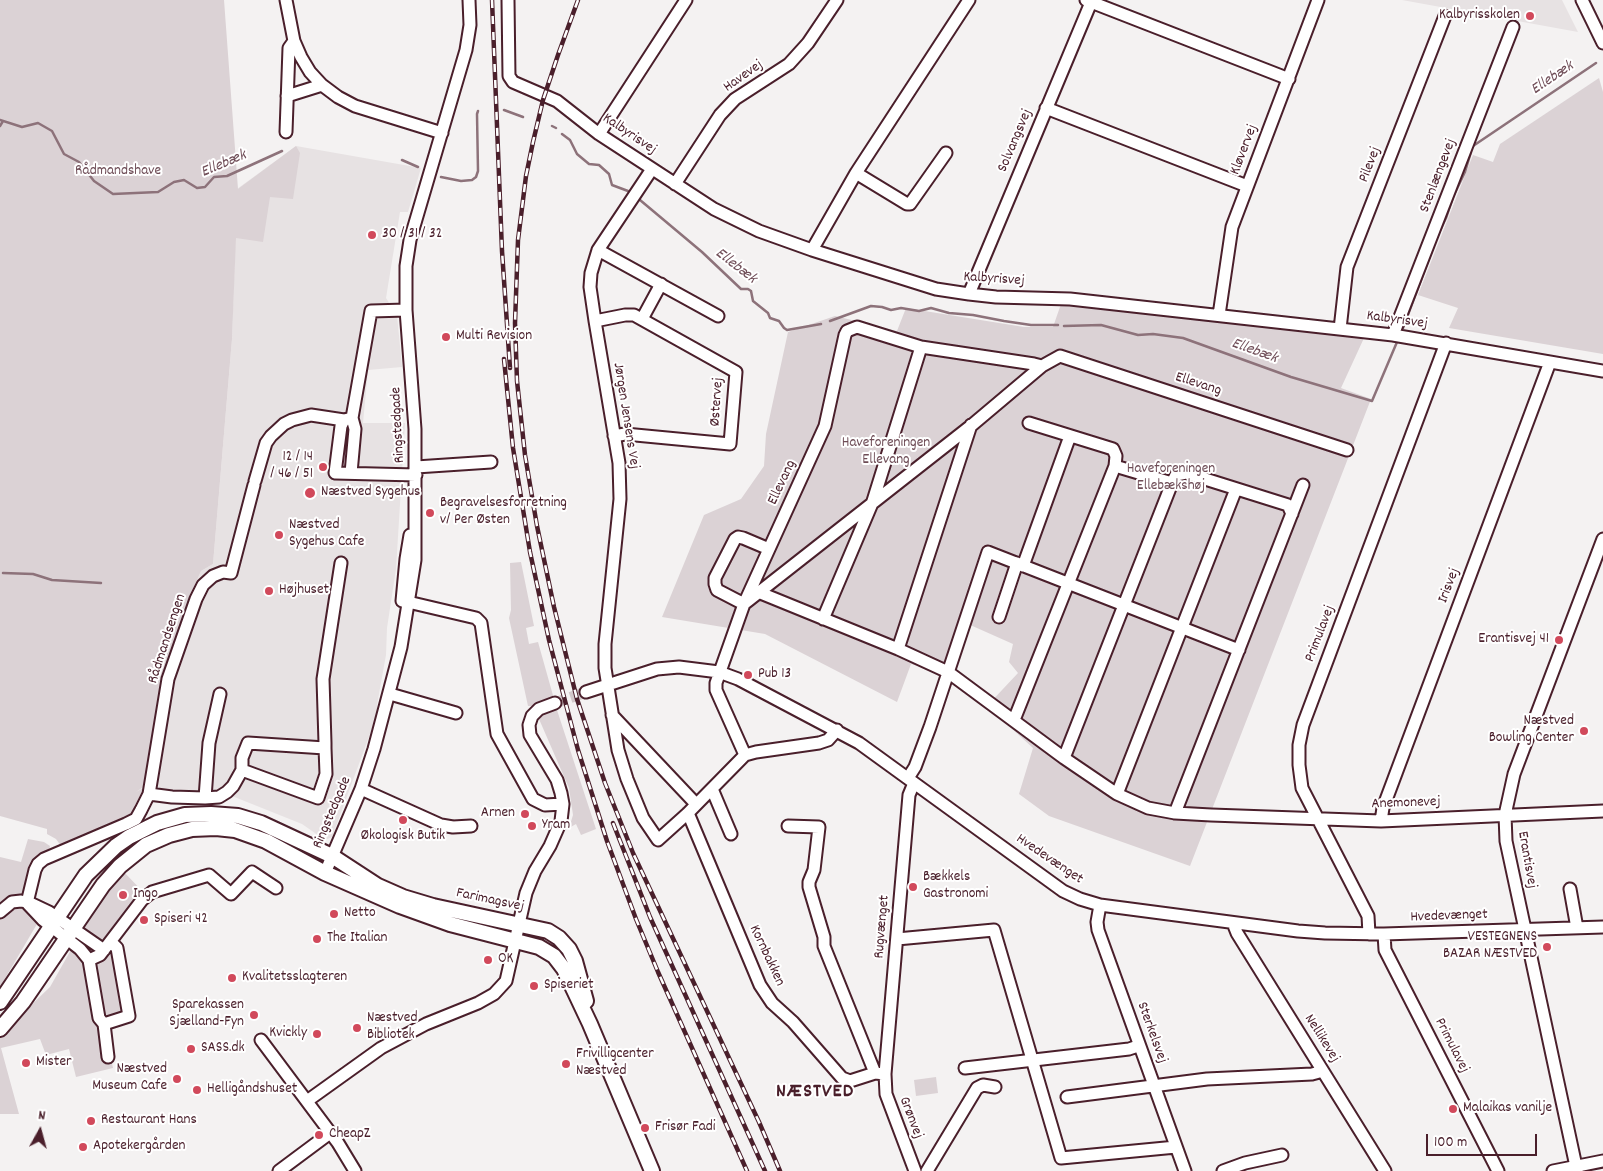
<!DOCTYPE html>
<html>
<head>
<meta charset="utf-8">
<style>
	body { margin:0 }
	#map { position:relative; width:1603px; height:1171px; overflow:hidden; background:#f4f2f2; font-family:Dekko,sans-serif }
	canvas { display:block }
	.north { position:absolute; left:15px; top:1106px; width:50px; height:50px; -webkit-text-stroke:4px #fff; paint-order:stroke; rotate:7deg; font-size:14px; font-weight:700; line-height:20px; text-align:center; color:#4a1f2b }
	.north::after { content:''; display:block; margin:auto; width:18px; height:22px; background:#4a1f2b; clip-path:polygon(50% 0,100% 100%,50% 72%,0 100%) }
	.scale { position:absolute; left:1426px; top:1134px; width:111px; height:22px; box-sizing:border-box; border:2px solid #4a1f2b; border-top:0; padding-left:6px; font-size:15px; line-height:18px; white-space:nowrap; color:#4a1f2b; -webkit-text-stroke:4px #fff; paint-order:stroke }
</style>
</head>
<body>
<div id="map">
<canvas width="1603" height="1171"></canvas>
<div class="north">N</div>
<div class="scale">100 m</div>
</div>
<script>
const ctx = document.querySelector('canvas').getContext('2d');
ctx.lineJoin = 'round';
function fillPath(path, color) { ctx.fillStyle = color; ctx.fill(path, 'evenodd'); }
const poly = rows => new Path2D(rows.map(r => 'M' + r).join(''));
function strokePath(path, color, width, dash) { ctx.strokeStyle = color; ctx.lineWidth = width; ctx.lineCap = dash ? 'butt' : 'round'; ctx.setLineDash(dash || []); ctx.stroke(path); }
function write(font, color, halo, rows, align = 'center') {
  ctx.font = font + ' Dekko,sans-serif'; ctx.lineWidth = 4; ctx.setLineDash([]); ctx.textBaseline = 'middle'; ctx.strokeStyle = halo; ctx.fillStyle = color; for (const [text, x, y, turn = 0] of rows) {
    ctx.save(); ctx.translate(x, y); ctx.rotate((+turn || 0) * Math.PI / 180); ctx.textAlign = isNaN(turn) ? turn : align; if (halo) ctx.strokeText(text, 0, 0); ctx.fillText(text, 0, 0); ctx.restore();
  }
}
fillPath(poly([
	[1402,0,1562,0,1578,32],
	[296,146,421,168,408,212,400,212,386,298,397,315,402,367,368,370,363,423,405,423,396,569,387,628,386,655,377,705,377,715,332,837,325,840,302,824,232,796,216,801,158,800,145,786,163,679,194,587,201,571,213,564,232,339,237,189]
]), '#e7e2e3');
fillPath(poly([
	[0,0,224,0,238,189,296,146,300,153,293,199,270,197,263,242,236,238,232,339,213,564,201,571,194,587,163,679,145,786,136,792,145,787,144,794,138,810,125,821,61,846,56,839,47,834,47,829,0,816],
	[1599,78,1603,92,1603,354,1449,328,1458,308,1418,295,1473,155,1493,162,1500,144],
	[1061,304,1364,338,1341,388,1371,399,1190,866,1049,816,1019,794,1033,748,987,706,1018,673,1009,662,1013,644,959,620,944,673,911,664,897,702,765,634,662,617,704,515,741,499,764,466,766,434,788,332,835,316,897,331,906,308,1024,327,1053,327],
	[521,562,534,626,526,628,529,644,538,642,554,699,534,706,528,706,509,618,511,610,510,563],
	[556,707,596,829,581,835,576,824,569,828,573,815,569,788,539,719,545,713],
	[28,839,44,842,50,846,49,850,34,860,29,868,26,891,22,895,18,896,47,907,0,987,0,857,21,862],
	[122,870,146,895,118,933,131,1015,104,1023,113,1068,76,1077,69,1049,46,1055,40,1039,1,1048,19,1114,0,1114,0,1035,50,987,102,895],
	[936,1077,938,1093,916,1096,914,1080]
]), '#dbd2d5');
strokePath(poly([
	[504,110,523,117],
	[0,120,22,127,38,123,52,131,64,154,79,162,94,181,113,194,158,192,174,182,184,180,197,188,205,187,214,177,227,176,282,151],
	[0,126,3,121],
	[552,126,556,128],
	[562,134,570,140,577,154,589,164,599,165,609,174,612,185,628,191],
	[1473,146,1596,63],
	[402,160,418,167],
	[441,177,461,181,472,180,476,177,478,171,477,114,478,111],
	[640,200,702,252,741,289,748,289,751,291,753,301,768,313,770,318,779,321,784,328,787,330,821,324],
	[1435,241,1446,218,1453,197,1465,172,1471,152],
	[830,321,871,306,882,307,891,310,901,308,919,311,931,308,949,313,973,315,1004,321,1031,325,1058,325],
	[1064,326,1101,325,1138,335,1153,334,1183,338,1291,377,1372,401,1397,342],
	[1403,328,1433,248],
	[3,573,33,574,52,580,101,583]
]), '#8d727a', 2.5);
strokePath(poly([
	[555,703,586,692]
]), '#d2c8ca', 11, [11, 5.5]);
const minor = poly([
	[286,0,294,41,301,57,310,72,322,85,338,97,355,106,442,133],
	[508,0,509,76,513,82,557,101,599,134,714,209,759,231,812,250,936,289,969,294,996,297,1070,299,1393,335,1603,371],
	[1086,0,1289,79],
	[1582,0,1603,43],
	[287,96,322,85],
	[1046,108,1247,186],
	[286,132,289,48,294,41],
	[599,134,686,0],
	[652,169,598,250,591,273,590,287,595,321,619,463,620,499,605,644,605,668,618,750,627,779,643,818,658,840,688,813,745,755,756,752,819,743,828,740,837,730],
	[856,173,907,204,910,204,946,153],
	[675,184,720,115,735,99,789,64,808,43,837,0],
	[598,250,718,316],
	[812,250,856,173,969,0],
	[969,294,1092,0],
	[1219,315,1232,227,1318,0],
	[642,319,661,284],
	[595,321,625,315,634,315,736,372,730,444,625,434,614,436],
	[1340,329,1347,267,1445,16],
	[1393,335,1513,27],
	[344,420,341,426,335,473,416,475],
	[1115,466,1172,483],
	[416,467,491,462],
	[351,473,355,429,352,418],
	[255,481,266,443,271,436,284,424,292,420,311,415,344,420,352,418,371,311,406,310],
	[769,549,743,538,738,537,735,539,715,578,715,584,717,590,744,604,972,425,1042,366,1060,356,1347,450],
	[1023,566,1070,436],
	[758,592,898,649,948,672,1064,758,1117,794,1148,808,1175,813,1211,815,1381,821,1603,811],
	[402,601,406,559,410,535],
	[408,602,476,618,481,623,497,734,533,799,545,805,563,804],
	[999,617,1017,563],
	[823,619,873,501,921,347],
	[898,649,971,425],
	[586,692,657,669,679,667,719,672,738,679,859,743,1063,891,1080,899,1100,905,1298,931,1325,933,1384,934,1603,927],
	[390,694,456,713],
	[612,715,696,804],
	[1014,720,1115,466,1116,456,1113,449,1029,423],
	[325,748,248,743,242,758,242,770,318,798,326,774,325,748,325,743,323,679,341,563],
	[745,755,716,690,716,683,744,604,825,426,845,335,847,331,857,327,921,347,1034,364,1042,366],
	[1064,758,1172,483,1176,475,1186,473,1288,505,1292,514],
	[908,778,915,767,930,727,988,552,1239,650],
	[914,783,909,795,885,1074,886,1094,915,1171],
	[361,789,441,825,453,827,471,826],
	[712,789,731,834],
	[149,794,172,797,205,798,209,743,220,694],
	[1117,794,1236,489],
	[205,798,219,797,227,792,233,786,242,770],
	[688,813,760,985,772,1003,793,1022,842,1078,850,1081,875,1073,885,1074],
	[1175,813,1303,485],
	[1381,821,1383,808,1550,362],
	[788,826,819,827,814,870,809,882,809,887,824,937,824,946,875,1073],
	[325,873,361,789,374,749,401,647,415,560,415,429,406,310,406,266,410,240,466,50,470,25,469,0],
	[1570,889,1577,928],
	[27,903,35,870,38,864,44,859,126,824,136,819,141,810,149,794,168,679,196,599,203,585,213,576,223,572,231,573,254,485],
	[27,903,43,920,80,949,89,960,99,1018,104,1024],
	[1100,905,1097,922,1098,930,1185,1171],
	[0,912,12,902,21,901,30,903,49,912,104,950],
	[1233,923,1237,933,1385,1171],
	[1369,934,1368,916,1302,788,1299,765,1299,745,1303,725,1446,343],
	[1384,934,1385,950,1498,1171],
	[897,939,994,930,1061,1158,1176,1147],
	[89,960,100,955,142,900,152,892,209,875,231,894,252,872,276,888],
	[104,1024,129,1016,117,948,111,942],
	[104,1024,108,1057],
	[261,1040,338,1143,355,1171],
	[965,1068,1129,1049,1138,1046],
	[1067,1097,1207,1079,1312,1074,1323,1071],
	[307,1101,381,1048,426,1024,478,1003,494,994,506,981,526,893,535,871,550,846,561,821,563,804,561,793,557,780,530,735,529,725,532,716,539,709,555,703],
	[279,1171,330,1133],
	[927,1171,977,1088,983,1085,995,1087],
	[1223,1171,1245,1163,1282,1155],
	[1553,1171,1603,1161],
	[1577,1171,1506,841,1505,815,1514,774,1603,539]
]);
const major = poly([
	[0,1002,86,875,116,846,129,837,157,823,185,815,211,814,238,816,261,823,332,856,378,886,403,897,433,906,548,931,559,938,569,949,575,961,586,1001],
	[0,1029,23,1002,103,885,120,866,146,845,169,835,192,829,216,828,235,830,266,841,325,873,400,906,450,924,539,947,554,956,564,969,590,1024,652,1171]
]);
strokePath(minor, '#4a1f2b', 15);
strokePath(major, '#4a1f2b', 18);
strokePath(minor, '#fff', 11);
strokePath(major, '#fff', 14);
const rail = poly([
	[492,0,502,251,510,368],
	[578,0,558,55,543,100,533,142,526,176,518,240,515,323,517,381,525,455,537,526,554,607,577,699,605,783,633,853,759,1122,780,1171],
	[504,359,513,448,530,552,549,640,578,750,607,841,636,919,658,972,747,1171],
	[613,823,650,917,765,1171]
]);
strokePath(rail, '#4a1f2b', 4.5);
strokePath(rail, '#fff', 2.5, [8]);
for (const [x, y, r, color] of [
	[1530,16,5,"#d1495b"],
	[372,235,5,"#d1495b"],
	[446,337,5,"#d1495b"],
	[323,467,5,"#d1495b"],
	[310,493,6,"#d1495b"],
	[430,513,5,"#d1495b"],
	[279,535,5,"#d1495b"],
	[269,591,5,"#d1495b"],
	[1559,640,5,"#d1495b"],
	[748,675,5,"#d1495b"],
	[1584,731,5,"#d1495b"],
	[525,814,5,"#d1495b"],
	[403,820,5,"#d1495b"],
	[532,826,5,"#d1495b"],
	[913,887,5,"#d1495b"],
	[123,895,5,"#d1495b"],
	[334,914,5,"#d1495b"],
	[144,920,5,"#d1495b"],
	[317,939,5,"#d1495b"],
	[1547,947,5,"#d1495b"],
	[488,960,5,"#d1495b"],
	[232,978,5,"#d1495b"],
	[534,986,5,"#d1495b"],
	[254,1015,5,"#d1495b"],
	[357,1028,5,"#d1495b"],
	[317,1034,5,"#d1495b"],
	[191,1049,5,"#d1495b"],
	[26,1063,5,"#d1495b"],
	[566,1064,5,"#d1495b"],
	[177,1079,5,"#d1495b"],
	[197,1090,5,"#d1495b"],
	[1453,1109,5,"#d1495b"],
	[91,1121,5,"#d1495b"],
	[645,1128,5,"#d1495b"],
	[319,1135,5,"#d1495b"],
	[83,1147,5,"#d1495b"]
]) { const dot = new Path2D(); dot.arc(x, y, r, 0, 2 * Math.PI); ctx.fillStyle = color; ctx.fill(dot); strokePath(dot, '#fff', 2); }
write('15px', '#4a1f2b', '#fff', [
	["Kalbyrisskolen",1520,16,"right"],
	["30 / 31 / 32",382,235],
	["Multi Revision",456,337],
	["12 / 14",313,458,"right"],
	["/ 46 / 51",313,475,"right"],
	["Næstved Sygehus",321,493],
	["Begravelsesforretning",440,504],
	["v/ Per Østen",440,521],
	["Næstved",289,526],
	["Sygehus Cafe",289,543],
	["Højhuset",279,591],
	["Erantisvej 41",1549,640,"right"],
	["Pub 13",758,675],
	["Næstved",1574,722,"right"],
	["Bowling Center",1574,739,"right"],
	["Arnen",515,814,"right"],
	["Yram",542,826],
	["Økologisk Butik",403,837,"center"],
	["Bækkels",923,878],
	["Gastronomi",923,895],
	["Ingo",133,895],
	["Netto",344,914],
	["Spiseri 42",154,920],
	["VESTEGNENS",1537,938,"right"],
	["BAZAR NÆSTVED",1537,955,"right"],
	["The Italian",327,939],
	["OK",498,960],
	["Kvalitetsslagteren",242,978],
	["Spiseriet",544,986],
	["Sparekassen",244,1006,"right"],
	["Sjælland-Fyn",244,1023,"right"],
	["Næstved",367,1019],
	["Bibliotek",367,1036],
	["Kvickly",307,1034,"right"],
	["SASS.dk",201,1049],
	["Frivilligcenter",576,1055],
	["Næstved",576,1072],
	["Mister",36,1063],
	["Næstved",167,1070,"right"],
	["Museum Cafe",167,1087,"right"],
	["Helligåndshuset",207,1090],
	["Malaikas vanilje",1463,1109],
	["Restaurant Hans",101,1121],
	["Frisør Fadi",655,1128],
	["CheapZ",329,1135],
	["Apotekergården",93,1147]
], 'left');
write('15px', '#4a1f2b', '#fff', [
	["Havevej",744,77,-35],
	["Kalbyrisvej",629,135,34],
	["Solvangsvej",1016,141,-67],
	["Kløvervej",1245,150,-69],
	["Pilevej",1371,165,-69],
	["Stenlængevej",1439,176,-69],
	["Kalbyrisvej",994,280,4],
	["Kalbyrisvej",1397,321,8],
	["Ellevang",1198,385,18],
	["Østervej",718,402,-86],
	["Jørgen Jensens Vej",625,416,81],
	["Ringstedgade",399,425,-93],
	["Ellevang",783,483,-65],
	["Irisvej",1450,586,-69],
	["Primulavej",1321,634,-69],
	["Rådmandsengen",168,639,-72],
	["Anemonevej",1406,804,-2],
	["Ringstedgade",333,813,-67],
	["Hvedevænget",1049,860,34],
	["Erantisvej",1526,860,80],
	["Farimagsvej",490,901,12],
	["Hvedevænget",1449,917,-2],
	["Rugvænget",883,927,-85],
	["Kornbakken",766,956,65],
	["Sterkelsvej",1151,1033,70],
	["Nellikevej",1321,1039,58],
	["Primulavej",1451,1046,63],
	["Grønvej",910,1118,69]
]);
write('15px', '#6e4c56', '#fff', [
	["Rådmandshave",118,172],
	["Haveforeningen",886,444],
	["Ellevang",886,461],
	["Haveforeningen",1171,470],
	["Ellebækshøj",1171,487]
]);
write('italic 16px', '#714f59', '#fff', [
	["Ellebæk",1553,79,-34],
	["Ellebæk",224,165,-23],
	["Ellebæk",735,267,38],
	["Ellebæk",1254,352,20]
]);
ctx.letterSpacing = '1px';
write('bold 20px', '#4a1f2b', '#fff', [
	["NÆSTVED",815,1093]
]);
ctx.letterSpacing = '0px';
</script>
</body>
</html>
